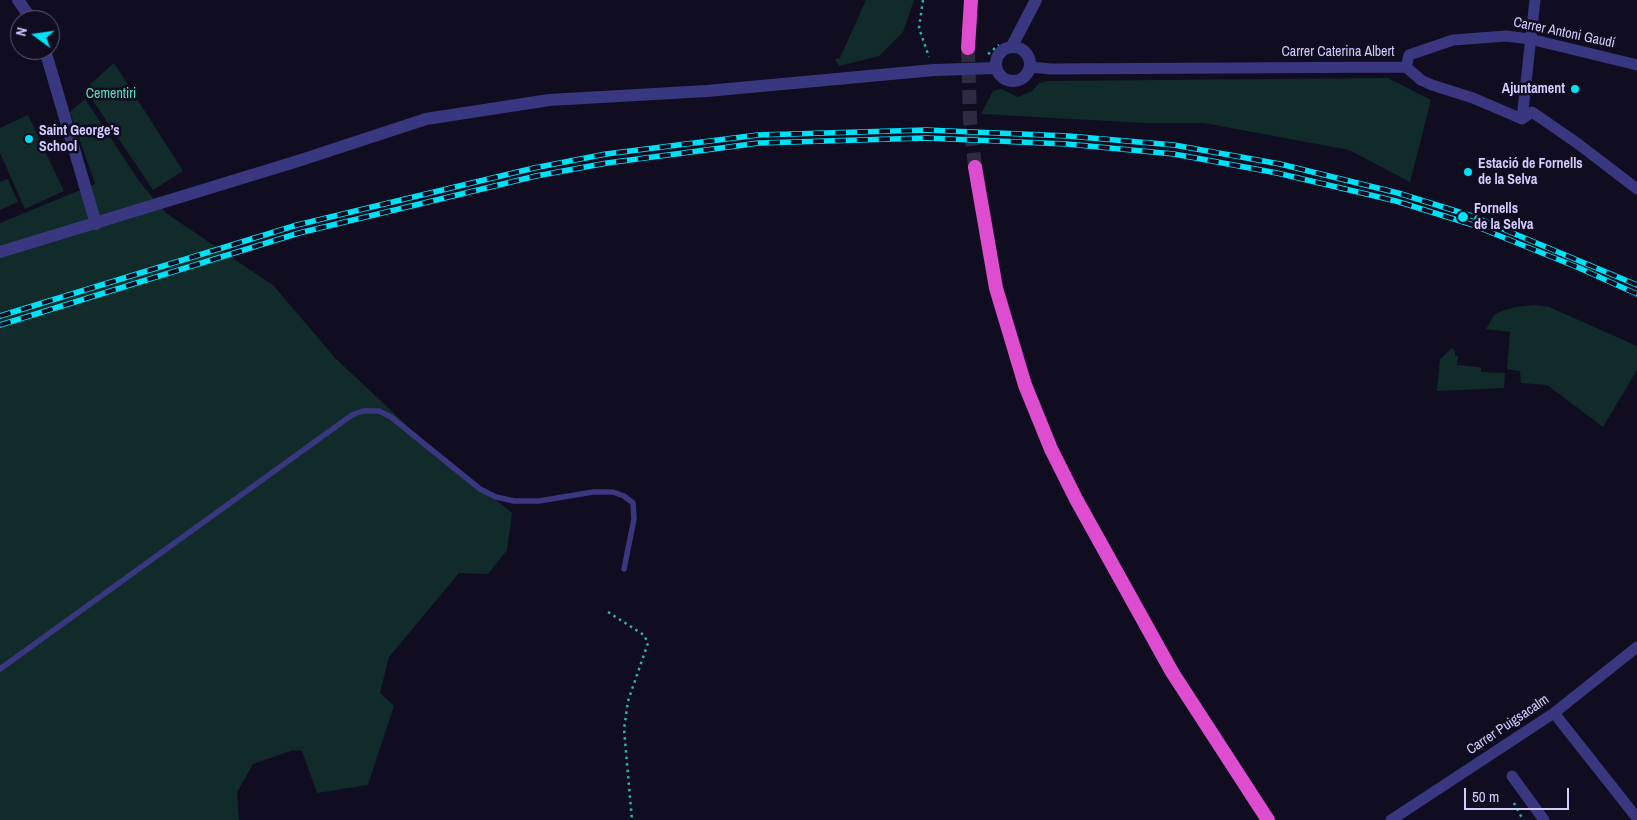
<!DOCTYPE html>
<html>
<head>
<meta charset="utf-8">
<style>
	body { margin:0 }
	#map { position:relative; width:1637px; height:820px; overflow:hidden; background:#100d21; font-family:"Archivo Narrow",sans-serif }
	canvas { display:block }
	.north { position:absolute; left:10px; top:10px; width:50px; height:50px; box-sizing:border-box; background:#100d21; border:1px solid #5e597a; border-radius:50%; rotate:284deg; font-size:14px; font-weight:700; line-height:20px; text-align:center; color:#d2ccff }
	.north::after { content:''; display:block; margin:auto; width:18px; height:22px; background:#00e1f7; clip-path:polygon(50% 0,100% 100%,50% 72%,0 100%) }
	.scale { position:absolute; left:1464px; top:788px; width:105px; height:22px; box-sizing:border-box; border:2px solid #d2ccff; border-top:0; padding-left:6px; font-size:15px; line-height:18px; white-space:nowrap; color:#d2ccff; -webkit-text-stroke:4px #100d21; paint-order:stroke }
</style>
</head>
<body>
<div id="map">
<canvas width="1637" height="820"></canvas>
<div class="north">N</div>
<div class="scale">50 m</div>
</div>
<script>
const ctx = document.querySelector('canvas').getContext('2d');
ctx.lineJoin = 'round';
function fillPath(path, color) { ctx.fillStyle = color; ctx.fill(path, 'evenodd'); }
const poly = rows => new Path2D(rows.map(r => 'M' + r).join(''));
function strokePath(path, color, width, dash) { ctx.strokeStyle = color; ctx.lineWidth = width; ctx.lineCap = dash ? 'butt' : 'round'; ctx.setLineDash(dash || []); ctx.stroke(path); }
function write(font, color, halo, rows, align = 'center') {
  ctx.font = font + ' "Archivo Narrow",sans-serif'; ctx.lineWidth = 5; ctx.setLineDash([]); ctx.textBaseline = 'middle'; ctx.strokeStyle = halo; ctx.fillStyle = color; for (const [text, x, y, turn = 0] of rows) {
    ctx.save(); ctx.translate(x, y); ctx.rotate((+turn || 0) * Math.PI / 180); ctx.textAlign = isNaN(turn) ? turn : align; if (halo) ctx.strokeText(text, 0, 0); ctx.fillText(text, 0, 0); ctx.restore();
  }
}
fillPath(poly([
	[866,0,914,0,903,32,879,56,839,66,835,59,840,58],
	[114,63,183,171,153,190,85,89],
	[1388,78,1431,100,1410,182,1349,150,1204,123,1145,123,981,114,993,91,1001,89,1018,97,1032,91,1039,83,1048,81],
	[85,99,139,181,166,213,274,286,335,358,430,447,512,513,507,550,488,574,459,573,389,657,380,693,394,706,368,785,317,793,302,751,293,750,253,764,237,792,239,820,0,820,0,223,95,184,70,112],
	[28,115,64,191,25,209,0,153,0,128],
	[8,179,18,202,0,210,0,182],
	[1534,305,1549,307,1637,346,1637,370,1603,427,1547,385,1521,383,1520,371,1507,369,1510,332,1486,329,1494,315,1502,311,1516,307],
	[1452,348,1455,351,1455,356,1458,356,1457,365,1478,367,1481,368,1481,372,1505,373,1504,388,1437,391,1440,359]
]), '#102b29');
strokePath(poly([
	[968,48,970,120,975,167]
]), '#2d2a42', 14, [14, 7]);
strokePath(poly([
	[923,0,919,28,929,57],
	[988,54,999,45],
	[608,612,644,635,648,643,628,701,624,729,632,820],
	[1514,803,1523,820]
]), '#2cb3aa', 2.5, [2.5, 4]);
strokePath(poly([
	[0,669,352,415,363,411,379,411,391,417,480,489,496,497,514,501,539,501,593,492,613,492,624,496,633,503,634,519,624,569]
]), '#393780', 5.5);
strokePath(poly([
	[1030,67,1051,69,1406,67,1421,80,1432,85,1473,98,1522,119,1532,112,1577,143,1637,189],
	[1406,67,1409,55,1453,40,1506,36,1530,39,1637,65],
	[1522,119,1535,0],
	[1554,713,1637,818],
	[1512,776,1544,820],
	[1391,820,1554,713,1637,647]
]), '#393780', 11);
strokePath(poly([
	[18,0,32,20],
	[1012,46,1036,0],
	'996 64a17 17 0 1 1 34 0a17 17 0 1 1-34 0Z',
	[45,50,96,224],
	[0,252,298,161,426,119,549,100,707,91,934,70,996,68]
]), '#393780', 12);
strokePath(poly([
	[968,48,971,0],
	[975,167,996,288,1025,385,1051,449,1076,499,1172,672,1268,820]
]), '#de4dd0', 14);
const rail = poly([
	[0,316,297,225,534,168,606,154,758,135,926,130,1068,136,1174,145,1280,164,1398,193,1472,216,1637,285],
	[0,325,299,233,536,176,607,163,759,143,926,138,1067,144,1174,154,1277,173,1396,201,1470,224,1577,267,1637,294]
]);
strokePath(rail, '#00e1f7', 5.5);
strokePath(rail, '#100d21', 4, [11]);
for (const [x, y, r, color] of [
	[1575,89,5,"#00e1f7"],
	[29,139,5,"#00e1f7"],
	[1468,172,5,"#00e1f7"],
	[1463,217,6,"#00e1f7"]
]) { const dot = new Path2D(); dot.arc(x, y, r, 0, 2 * Math.PI); ctx.fillStyle = color; ctx.fill(dot); strokePath(dot, '#100d21', 2); }
write('14px', '#d2ccff', '#100d21', [
	["Carrer Antoni Gaudí",1564,33,12],
	["Carrer Caterina Albert",1338,52],
	["Carrer Puigsacalm",1508,725,-34]
]);
write('bold 14px', '#d2ccff', '#100d21', [
	["Ajuntament",1565,89,"right"],
	["Saint George’s",39,131],
	["School",39,147],
	["Estació de Fornells",1478,164],
	["de la Selva",1478,180],
	["Fornells",1474,209],
	["de la Selva",1474,225]
], 'left');
write('14px', '#57e0bc', '#100d21', [
	["Cementiri",111,94]
]);
</script>
</body>
</html>
